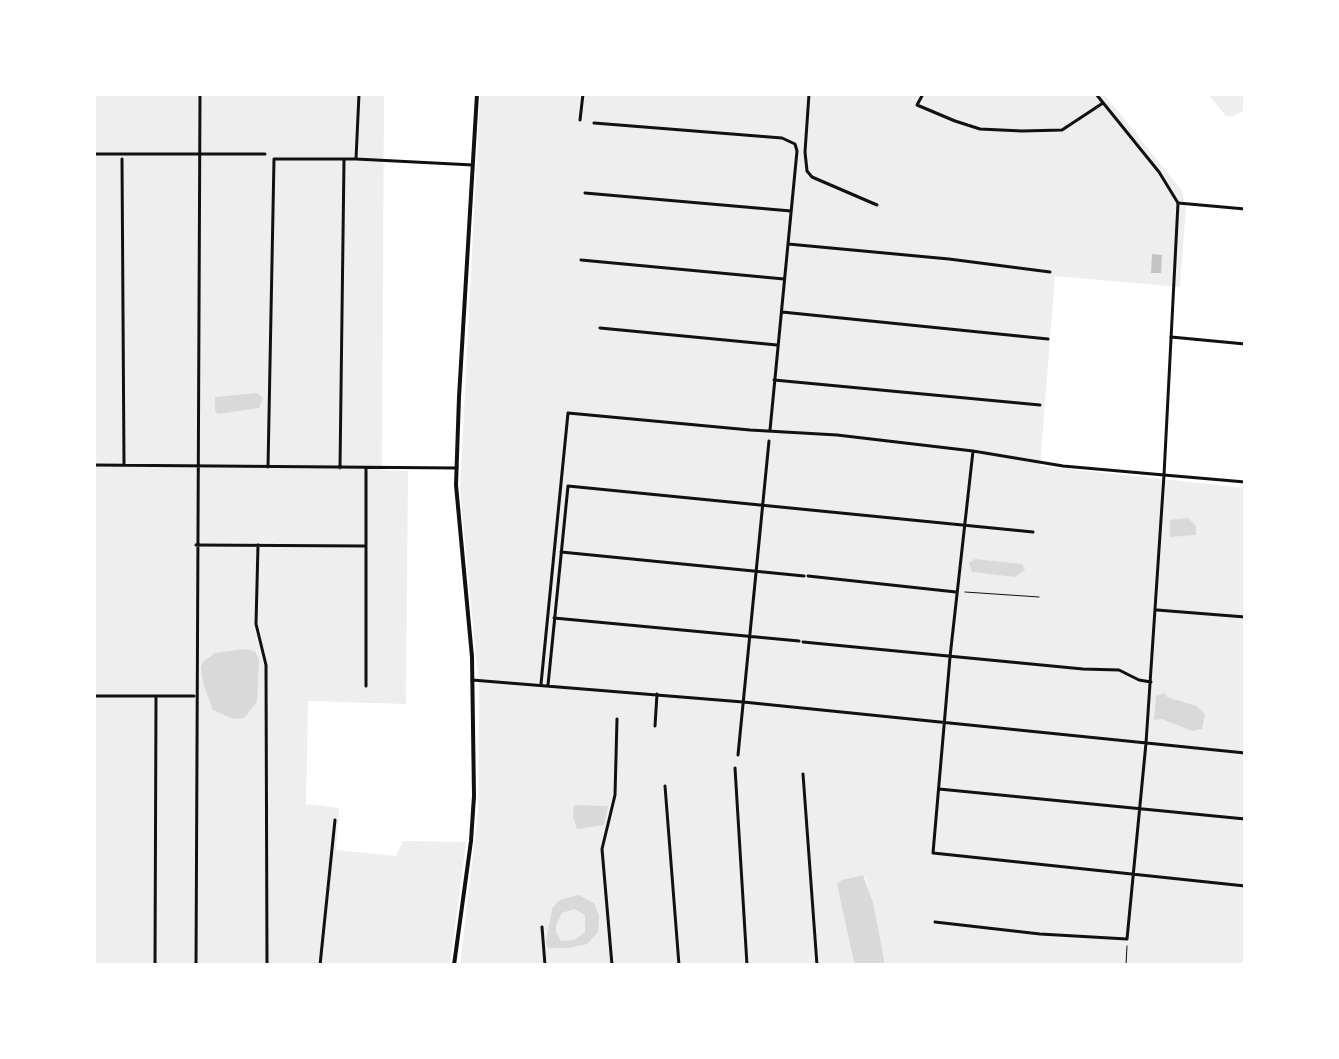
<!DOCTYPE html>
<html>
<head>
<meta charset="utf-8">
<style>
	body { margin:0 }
	#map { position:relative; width:1339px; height:1059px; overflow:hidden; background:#fff; font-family:Georgia,serif }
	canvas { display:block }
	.frame { position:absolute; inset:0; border:96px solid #fff; pointer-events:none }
</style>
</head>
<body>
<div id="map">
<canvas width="1339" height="1059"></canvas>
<div class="frame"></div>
</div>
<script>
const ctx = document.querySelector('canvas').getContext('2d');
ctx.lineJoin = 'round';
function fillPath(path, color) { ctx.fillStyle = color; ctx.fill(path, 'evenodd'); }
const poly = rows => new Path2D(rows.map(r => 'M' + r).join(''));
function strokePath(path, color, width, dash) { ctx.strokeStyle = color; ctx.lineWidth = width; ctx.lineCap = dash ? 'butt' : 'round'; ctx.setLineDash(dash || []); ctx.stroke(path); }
fillPath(poly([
	[94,94,384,94,382,470,408,471,406,704,308,701,306,804,339,808,336,850,396,856,403,841,466,842,450,965,94,965],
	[480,94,1104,94,1182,191,1186,208,1180,287,1055,276,1040,466,1245,488,1245,965,885,965,866,878,838,884,854,965,460,965,478,812,479,687,460,490],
	[1208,94,1245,94,1245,110,1231,117,1226,116]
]), '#eee');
fillPath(poly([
	[257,393,263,398,259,408,218,414,215,411,215,397],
	[1188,518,1196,526,1196,535,1170,537,1170,520],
	[975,559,1022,564,1025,570,1015,577,972,572,969,563],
	[245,649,255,651,259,660,257,702,244,718,233,719,213,710,203,683,201,667,203,662,215,653],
	[1165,693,1167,697,1197,706,1205,714,1202,729,1192,731,1162,719,1154,720,1156,696],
	[574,805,608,806,604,825,577,829,573,816],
	[863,875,873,903,885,965,854,963,837,884,842,880],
	[579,895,594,903,599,916,598,932,587,944,569,948,548,948,546,942,552,909,559,900],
	[574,909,585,915,585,932,574,940,561,941,556,932,556,925,562,913]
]), '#d9d9d9');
fillPath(poly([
	[1152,254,1162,255,1161,273,1151,273]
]), '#c4c4c4');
strokePath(poly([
	[965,592,1039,597],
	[1126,965,1127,946]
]), '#111', 1);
strokePath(poly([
	[809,94,805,152,807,171,812,177,877,205],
	[923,94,917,105,955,121,980,129,1022,131,1062,130,1103,103],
	[580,120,583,94],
	[594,123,782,138,795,144,797,151,770,430],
	[94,154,265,154],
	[122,159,124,465],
	[356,159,359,94],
	[585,193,791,211],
	[1178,203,1245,209],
	[788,244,949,259,1050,272],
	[581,260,784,279],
	[782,312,1048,339],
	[600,328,777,345],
	[1171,337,1245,344],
	[774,380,1040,405],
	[973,451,950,657,933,853,1245,886],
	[94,465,457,468],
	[268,467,274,159,356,159,473,165],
	[340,468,344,160],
	[366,468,366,686],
	[196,545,364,546],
	[258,545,256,624,266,665,267,965],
	[561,552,804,576],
	[808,576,956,592],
	[1157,610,1245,617],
	[554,618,799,641],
	[803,642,1083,669,1119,670,1139,680,1151,682],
	[472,680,743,702,1245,753],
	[541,684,568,413,750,430,837,435,973,451,1063,466,1164,475,1146,743,1127,939,1040,934,935,922],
	[548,685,568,486,1033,532],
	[94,696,194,696],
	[655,726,657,694],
	[738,755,769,441],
	[735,768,747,965],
	[803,774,817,965],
	[665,786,679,965],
	[939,789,1245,819],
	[542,927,545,965],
	[155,965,156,696],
	[196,965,200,94],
	[320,965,335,820],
	[612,965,602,849,615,795,617,719]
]), '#111', 3);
strokePath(poly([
	[1096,94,1159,172,1178,203,1164,475,1245,482]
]), '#111', 3);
strokePath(poly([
	[454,965,471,841,474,796,472,657,456,485,459,397,477,94]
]), '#111', 4);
</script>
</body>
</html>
